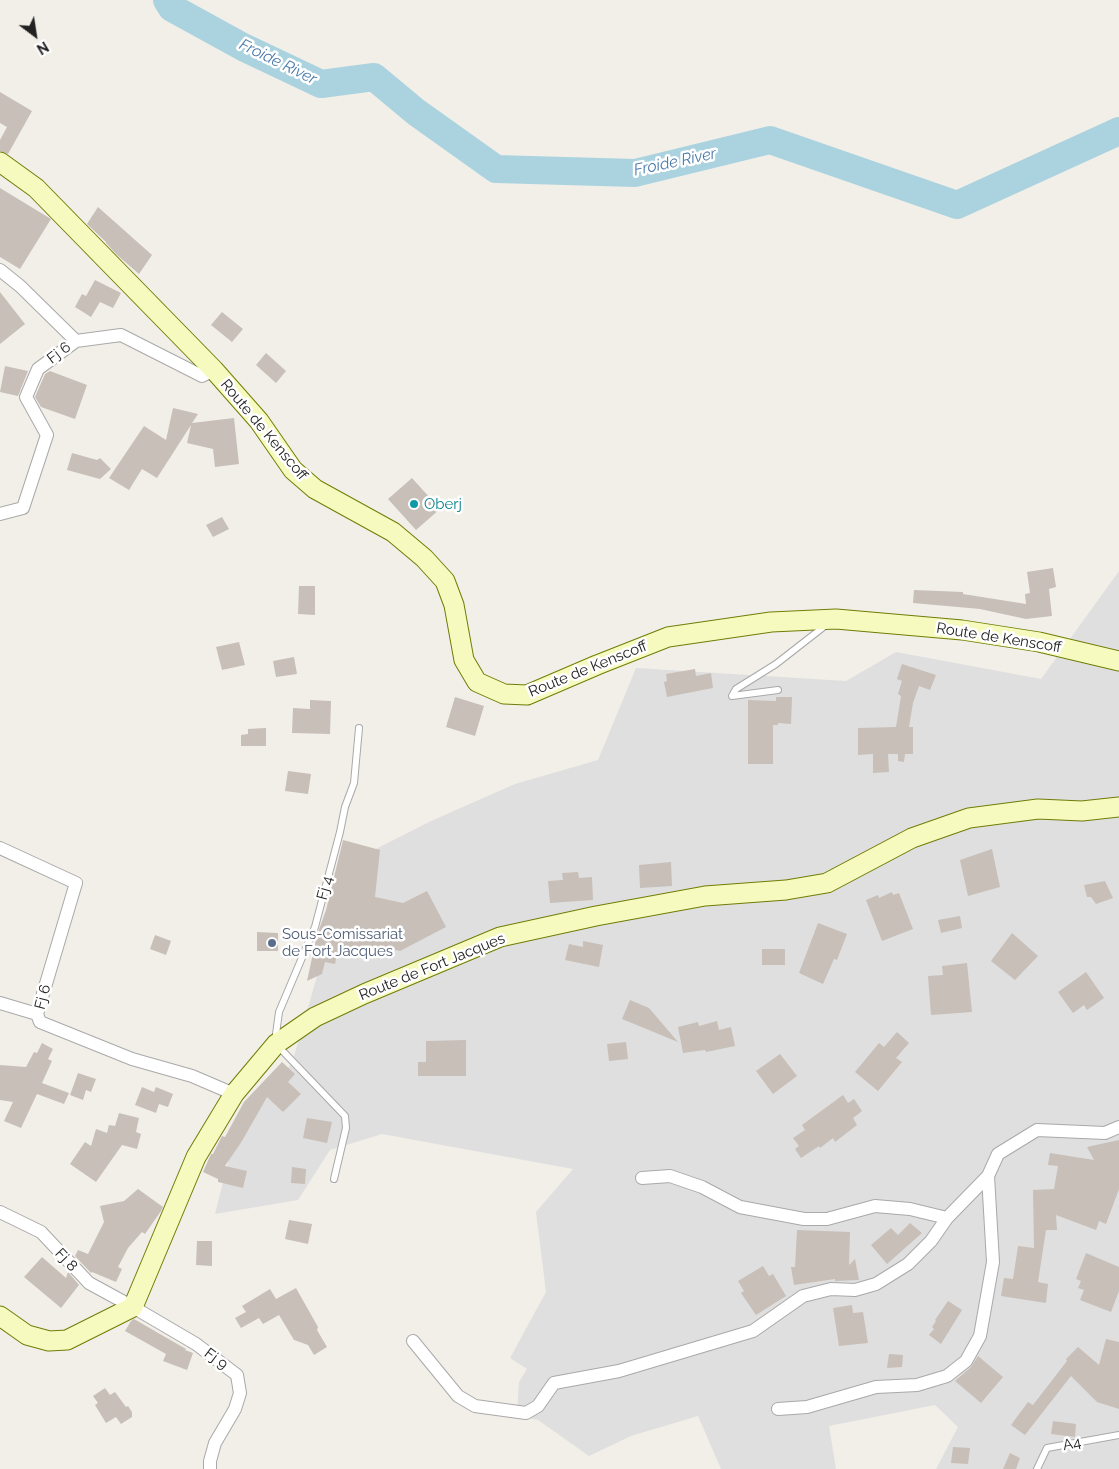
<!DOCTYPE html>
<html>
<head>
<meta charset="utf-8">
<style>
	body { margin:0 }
	#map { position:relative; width:1119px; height:1469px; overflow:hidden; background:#f2efe9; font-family:Raleway,sans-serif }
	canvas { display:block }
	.north { position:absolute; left:10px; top:10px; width:50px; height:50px; -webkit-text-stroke:4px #fff; paint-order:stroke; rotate:149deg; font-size:14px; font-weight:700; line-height:20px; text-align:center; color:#222 }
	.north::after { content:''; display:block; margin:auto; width:18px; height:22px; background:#222; clip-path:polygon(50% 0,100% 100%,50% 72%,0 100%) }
</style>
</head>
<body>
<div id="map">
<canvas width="1119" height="1469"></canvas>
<div class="north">N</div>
</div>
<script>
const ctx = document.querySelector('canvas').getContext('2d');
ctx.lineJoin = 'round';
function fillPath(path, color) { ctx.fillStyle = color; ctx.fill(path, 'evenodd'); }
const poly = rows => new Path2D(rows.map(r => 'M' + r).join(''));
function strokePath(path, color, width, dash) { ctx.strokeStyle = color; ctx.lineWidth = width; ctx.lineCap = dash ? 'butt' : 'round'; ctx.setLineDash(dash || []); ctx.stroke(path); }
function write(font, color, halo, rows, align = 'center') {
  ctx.font = font + ' Raleway,sans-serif'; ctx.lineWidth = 5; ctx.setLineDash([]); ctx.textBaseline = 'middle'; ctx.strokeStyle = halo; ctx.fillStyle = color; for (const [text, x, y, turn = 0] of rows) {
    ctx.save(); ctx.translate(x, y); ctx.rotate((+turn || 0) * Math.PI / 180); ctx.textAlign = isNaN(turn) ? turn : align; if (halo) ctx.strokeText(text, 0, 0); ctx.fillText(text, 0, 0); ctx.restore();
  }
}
fillPath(poly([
	[1119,571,1119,1469,936,1469,958,1427,935,1405,829,1426,836,1469,721,1469,698,1416,631,1436,589,1456,538,1420,517,1415,519,1382,527,1369,510,1358,546,1292,536,1212,573,1169,382,1134,330,1150,298,1200,215,1214,235,1134,292,1063,350,862,431,821,515,784,598,760,636,668,846,681,896,652,1041,679]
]), '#e0dfdf');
strokePath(poly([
	[167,0,172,8,243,47,321,84,374,77,416,112,496,169,635,173,770,140,957,205,1119,131]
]), '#aad3df', 28);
fillPath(poly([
	[0,92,32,111,8,154,0,151,0,140,7,127,0,123],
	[0,188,51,219,20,269,0,257],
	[98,207,152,255,139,274,116,254,106,243,106,242,87,224],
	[95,280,121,293,113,308,100,302,91,317,75,307,82,294,86,296],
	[0,292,25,324,0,344],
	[222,312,243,329,232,342,211,325],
	[266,353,286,371,276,383,256,365],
	[5,366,28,371,18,396,0,392],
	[50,371,87,385,75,419,41,407,35,397,45,374],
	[173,408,198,414,192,423,234,418,239,464,215,467,213,449,187,443,191,425,157,478,142,469,129,490,109,478,144,426,166,440],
	[72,453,97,460,100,458,111,469,100,479,67,470],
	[412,478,440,509,416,530,388,499],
	[222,517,229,529,213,537,206,525],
	[1053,568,1056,587,1049,589,1052,616,1026,619,980,609,913,603,914,590,963,592,963,594,1026,604,1025,594,1030,593,1027,572],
	[299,586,315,586,315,615,298,614],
	[239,642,245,665,222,670,216,647],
	[294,657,297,674,276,677,273,661],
	[902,664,936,675,930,690,919,686,913,703,909,727,913,727,913,754,905,754,904,762,898,761,898,754,888,754,889,772,873,773,873,754,858,755,858,728,896,727,901,696,898,694,902,681,897,679],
	[695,669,696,676,711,673,713,688,667,697,664,682,667,681,666,674],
	[455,697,484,706,475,736,446,727],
	[776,697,792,697,791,724,778,723,778,725,773,725,773,764,748,764,748,700,776,701],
	[310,700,331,701,330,734,292,733,293,708,310,709],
	[266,728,266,746,241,746,241,735,248,734,248,729],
	[288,771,311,774,308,794,285,791],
	[343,840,380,850,375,897,403,903,427,891,446,927,400,951,379,946,378,953,353,948,351,957,337,954,335,964,325,962,322,974,307,981,317,935,326,910],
	[992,849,1000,887,968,896,960,860],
	[671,862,672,886,640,888,639,865],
	[578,872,579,878,592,877,593,900,550,903,548,881,563,880,562,873],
	[1105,881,1113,898,1096,904,1091,897,1087,897,1084,885],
	[892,892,893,895,899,893,913,929,882,941,866,900,878,895,879,898],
	[960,916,962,928,941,933,938,920],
	[818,923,847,934,837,960,834,959,823,984,799,973],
	[257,932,278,933,278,951,257,951],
	[1012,933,1038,956,1015,980,991,961],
	[155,935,171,941,166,955,150,949],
	[583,941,603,945,599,967,565,960,569,944,583,947],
	[762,949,785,949,785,965,762,965],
	[967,963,972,1012,931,1015,928,976,943,975,942,966],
	[1086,972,1104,998,1087,1010,1084,1005,1073,1013,1058,992],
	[630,1000,649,1008,678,1042,622,1019],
	[717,1021,719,1030,731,1027,735,1046,706,1052,705,1050,683,1053,678,1027,698,1022,699,1026],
	[897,1032,909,1043,896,1058,902,1062,878,1091,855,1072,879,1043,884,1047],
	[466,1040,466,1076,418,1076,418,1062,426,1062,426,1041],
	[626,1042,628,1059,609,1061,607,1044],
	[42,1043,53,1049,48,1059,52,1061,42,1083,69,1093,64,1104,37,1094,21,1128,4,1121,13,1102,0,1100,0,1065,26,1067,34,1052,37,1053],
	[780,1054,797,1076,773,1094,756,1071],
	[282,1062,295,1074,288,1082,301,1094,283,1112,267,1097,242,1141,225,1166,247,1171,243,1188,218,1182,218,1179,203,1172,211,1154,213,1154,222,1136,225,1137,244,1102],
	[78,1073,96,1079,91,1092,86,1090,83,1100,70,1095],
	[142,1087,154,1092,156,1087,173,1094,168,1107,159,1104,156,1113,135,1105],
	[843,1095,848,1103,854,1099,862,1111,853,1118,857,1125,835,1142,833,1138,820,1148,819,1146,801,1158,795,1149,799,1146,793,1138,805,1130,802,1125],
	[119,1113,139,1118,136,1132,141,1134,137,1149,122,1145,96,1182,70,1164,85,1142,91,1146,96,1129,107,1133,109,1125,115,1126],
	[307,1118,332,1122,327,1143,303,1138],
	[1119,1140,1119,1189,1106,1224,1099,1221,1096,1230,1056,1215,1057,1230,1046,1230,1038,1282,1048,1284,1046,1303,1001,1296,1004,1278,1013,1279,1018,1246,1034,1248,1033,1190,1054,1189,1058,1166,1048,1165,1050,1153,1094,1160,1087,1147],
	[292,1167,306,1169,305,1184,291,1183],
	[138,1189,163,1207,161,1211,145,1234,142,1232,128,1248,118,1267,122,1269,116,1282,92,1272,91,1273,75,1256,78,1250,88,1254,104,1222,100,1206,124,1201],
	[289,1220,312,1224,308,1244,285,1239],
	[910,1223,922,1233,887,1264,871,1245,891,1228,898,1235],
	[797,1230,850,1232,849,1265,855,1259,859,1280,835,1281,835,1279,794,1285,791,1267,795,1267],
	[197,1241,212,1241,212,1266,196,1265],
	[1086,1253,1119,1267,1119,1291,1111,1312,1080,1300,1084,1290,1078,1288,1081,1281,1076,1279],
	[42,1257,66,1278,68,1272,79,1285,61,1308,24,1277],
	[763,1266,769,1276,773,1274,786,1296,756,1315,741,1293,744,1291,738,1281],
	[296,1288,318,1327,317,1330,327,1347,314,1355,308,1345,294,1340,279,1315,263,1324,259,1318,241,1328,235,1318,246,1312,242,1306,270,1289,276,1299],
	[948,1301,962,1310,941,1344,929,1335,934,1329,932,1327,936,1321,935,1320],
	[852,1305,853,1313,863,1312,868,1343,839,1346,833,1308],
	[134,1319,186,1349,185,1350,193,1353,187,1370,163,1361,166,1354,125,1331,131,1321],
	[1106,1339,1119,1342,1119,1409,1097,1402,1071,1376,1025,1435,1011,1425,1028,1402,1033,1405,1067,1361,1066,1359,1078,1347,1099,1365],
	[889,1354,903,1355,902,1367,887,1368],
	[978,1356,1003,1377,981,1403,955,1381,971,1367],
	[105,1388,110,1395,115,1392,126,1407,128,1406,132,1412,132,1417,121,1424,116,1417,106,1423,95,1405,98,1403,93,1396],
	[1053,1421,1076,1424,1075,1437,1051,1434],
	[953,1447,970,1448,968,1464,951,1463],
	[1010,1453,1020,1458,1016,1469,1003,1469]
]), '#c7bfb8');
const lane = poly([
	[778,690,732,696,736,689,776,664,826,625],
	[334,1179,346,1128,345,1116,276,1044,276,1034,279,1012,315,927,340,832,345,807,354,783,359,728],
	[1037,1469,1047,1448,1119,1435]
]);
const street = poly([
	[0,270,20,286,76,341],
	[0,514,23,508,47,435,26,397,38,369,76,341,121,335,202,376,214,370],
	[0,848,76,883,37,1014,40,1022,132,1059,192,1076,234,1094],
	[0,1003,37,1014],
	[642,1178,670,1176,702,1187,740,1207,804,1219,827,1219,875,1206,910,1209,947,1218],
	[0,1212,41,1232,89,1283,133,1307,196,1344,237,1375,240,1393,235,1409,215,1443,210,1461,210,1469],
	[413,1341,458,1396,475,1406,526,1413,538,1406,554,1383,619,1371,753,1331,803,1296,831,1289,855,1290,876,1284,908,1264,931,1241,947,1218,988,1176],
	[778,1409,807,1407,876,1387,917,1385,947,1376,966,1361,980,1336,993,1262,988,1176,998,1154,1037,1130,1105,1133,1119,1127]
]);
const secondary = poly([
	[0,162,36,188,214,370,259,421,293,470,315,489,393,532,424,558,445,581,454,605,464,660,477,682,504,694,527,695,597,665,668,637,771,622,836,619,962,630,1039,642,1119,661],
	[0,1316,27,1335,49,1341,67,1340,133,1307,196,1157,234,1094,276,1044,315,1017,364,994,500,937,596,916,705,896,786,890,827,883,912,838,969,818,1038,809,1082,811,1119,807]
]);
strokePath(lane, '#a9a9a9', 8);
strokePath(street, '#a9a9a9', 14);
strokePath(secondary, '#707d05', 21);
strokePath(lane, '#fff', 6);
strokePath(street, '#fff', 12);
strokePath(secondary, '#f7fabf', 19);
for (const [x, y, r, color] of [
	[414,504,5,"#0f9aa8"],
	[272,943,5,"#5c6f8a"]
]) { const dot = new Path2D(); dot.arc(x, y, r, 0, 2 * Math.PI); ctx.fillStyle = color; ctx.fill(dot); strokePath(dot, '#fff', 2); }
write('15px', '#222', '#fff', [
	["Fj 6",59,353,-37],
	["Route de Kenscoff",264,430,50],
	["Route de Kenscoff",999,638,9],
	["Route de Kenscoff",588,669,-22],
	["Fj 4",325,888,-75],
	["Route de Fort Jacques",432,967,-22],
	["Fj 6",43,997,-76],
	["Fj 8",66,1260,47],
	["Fj 9",216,1359,37],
	["A4",1072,1444,-11]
]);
write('15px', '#0d838f', '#fff', [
	["Oberj",424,504]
], 'left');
write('15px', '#4e5e75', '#fff', [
	["Sous-Comissariat",282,934],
	["de Fort Jacques",282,951]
], 'left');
write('italic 16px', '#4a7aab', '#fff', [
	["Froide River",278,62,26],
	["Froide River",675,162,-12]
]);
</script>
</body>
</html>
